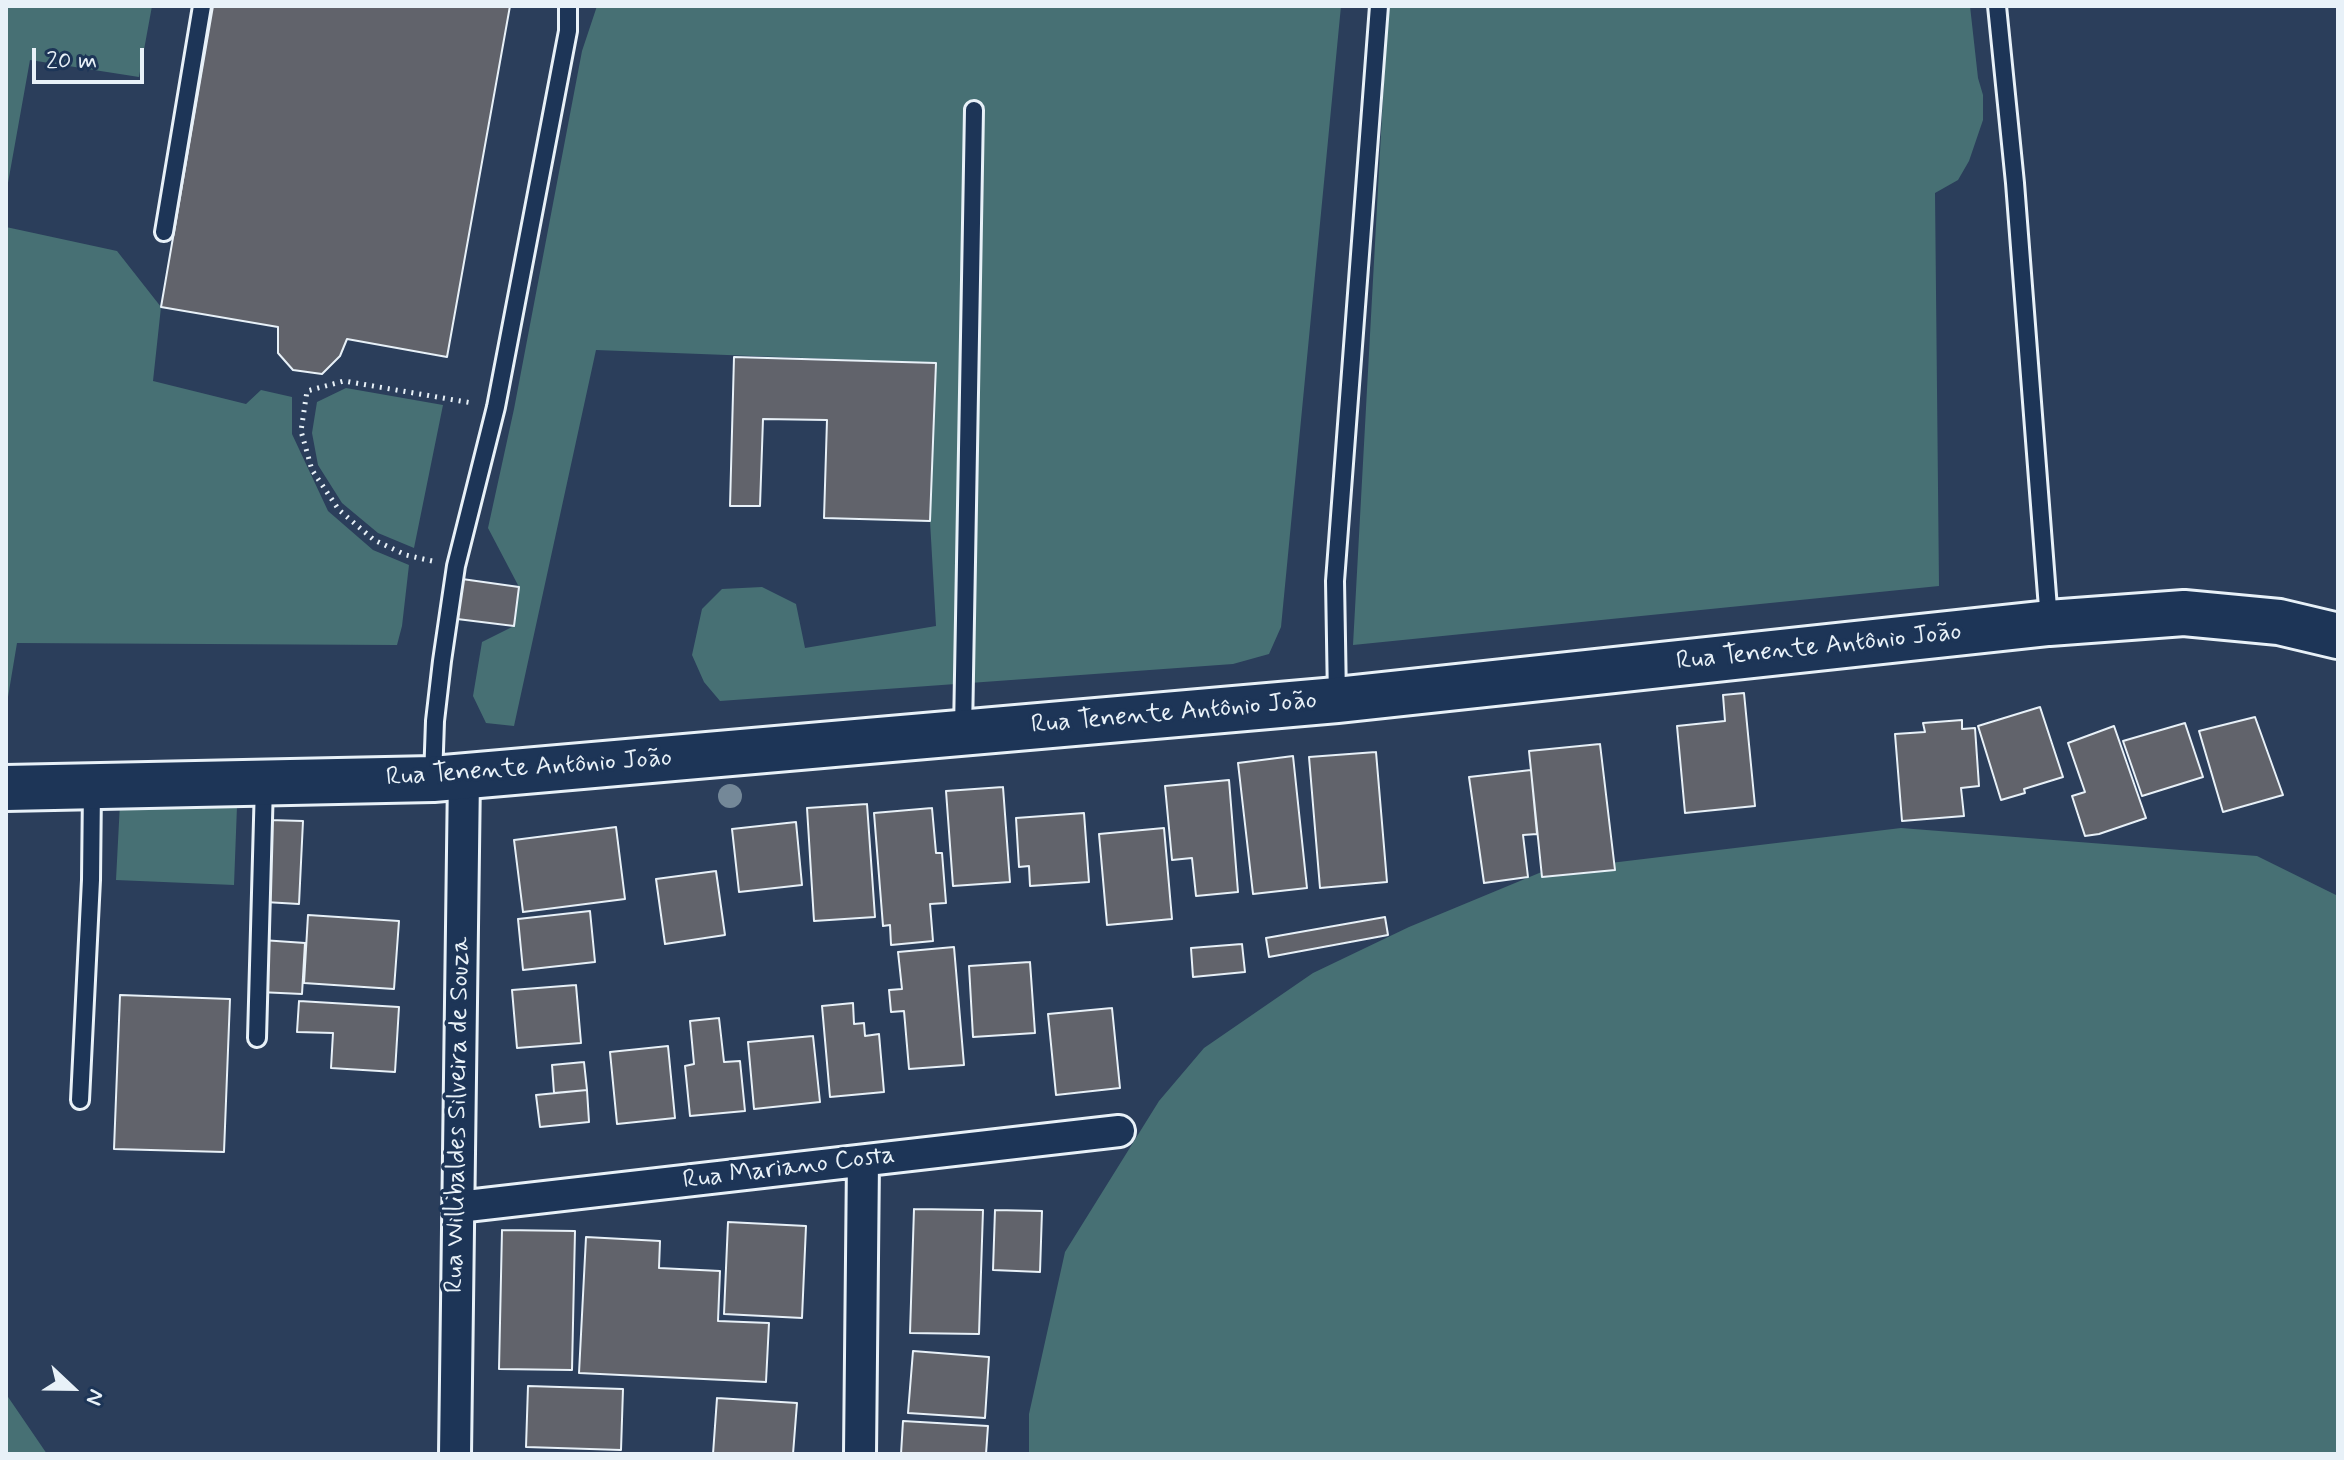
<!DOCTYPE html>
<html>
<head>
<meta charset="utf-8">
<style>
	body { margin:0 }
	#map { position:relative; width:2344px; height:1460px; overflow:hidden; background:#2b3e5b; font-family:Mynerve,sans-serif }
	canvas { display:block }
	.frame { position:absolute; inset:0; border:8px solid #e8f1f8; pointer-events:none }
	.north { position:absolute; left:32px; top:1348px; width:80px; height:80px; -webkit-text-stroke:6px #1d3557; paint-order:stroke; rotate:112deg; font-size:22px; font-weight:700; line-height:32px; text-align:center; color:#e8f1f8 }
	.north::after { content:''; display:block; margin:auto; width:28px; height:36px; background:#e8f1f8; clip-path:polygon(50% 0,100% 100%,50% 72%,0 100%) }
	.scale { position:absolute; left:32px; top:48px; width:112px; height:36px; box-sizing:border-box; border:4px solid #e8f1f8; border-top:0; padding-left:10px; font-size:24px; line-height:28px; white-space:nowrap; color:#e8f1f8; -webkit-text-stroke:6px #1d3557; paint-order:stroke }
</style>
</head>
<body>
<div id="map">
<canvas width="2344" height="1460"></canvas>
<div class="frame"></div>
<div class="north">N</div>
<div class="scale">20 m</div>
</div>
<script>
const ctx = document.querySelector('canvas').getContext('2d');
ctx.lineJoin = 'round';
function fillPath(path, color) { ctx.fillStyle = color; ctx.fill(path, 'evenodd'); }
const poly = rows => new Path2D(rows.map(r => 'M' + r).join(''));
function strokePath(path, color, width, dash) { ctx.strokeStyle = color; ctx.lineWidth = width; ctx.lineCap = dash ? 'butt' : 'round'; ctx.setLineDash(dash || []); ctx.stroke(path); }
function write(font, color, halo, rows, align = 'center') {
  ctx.font = font + ' Mynerve,sans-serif'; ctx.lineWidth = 7; ctx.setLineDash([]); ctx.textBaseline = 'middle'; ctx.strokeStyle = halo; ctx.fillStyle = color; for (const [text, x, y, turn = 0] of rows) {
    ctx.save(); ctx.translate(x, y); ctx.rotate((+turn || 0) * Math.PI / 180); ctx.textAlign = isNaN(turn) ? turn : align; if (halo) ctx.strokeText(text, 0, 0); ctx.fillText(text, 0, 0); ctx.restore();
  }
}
fillPath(poly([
	[6,6,152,6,139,77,30,60,6,194],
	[597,6,1341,6,1281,627,1269,654,1233,664,720,701,704,682,692,655,702,609,722,589,762,587,796,604,805,648,936,626,930,521,936,363,596,350,514,726,486,723,473,696,482,642,514,626,519,587,488,528,514,409,582,51],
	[1388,6,1970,6,1978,78,1983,95,1983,120,1969,161,1958,180,1935,193,1939,586,1353,645],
	[6,227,117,251,161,307,153,381,246,404,261,390,292,397,292,434,328,511,373,550,409,565,402,626,397,645,17,643,6,709],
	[346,388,443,405,414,548,378,533,342,503,318,465,312,433,317,402],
	[120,803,237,806,234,885,116,880],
	[1901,828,2257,856,2338,896,2338,1454,1029,1454,1029,1414,1065,1252,1159,1101,1204,1048,1313,973,1409,927,1544,871],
	[6,1394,47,1454,6,1454]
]), '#477074');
const building = poly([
	[213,6,510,6,447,357,347,339,340,356,322,374,293,370,278,353,278,327,161,307,213,6],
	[734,357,936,363,930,521,824,518,827,420,763,419,760,506,730,506,734,357],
	[455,578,519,587,514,626,449,618,455,578],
	[1744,693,1755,806,1685,813,1677,726,1725,721,1723,695,1744,693],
	[2040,707,2063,777,2024,789,2025,793,2001,800,1978,726,2040,707],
	[2255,717,2283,795,2223,812,2199,731,2255,717],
	[1962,720,1962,729,1975,728,1979,786,1961,788,1964,816,1902,821,1895,734,1925,732,1923,723,1962,720],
	[2185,723,2203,777,2142,796,2123,741,2185,723],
	[2114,726,2146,818,2099,834,2085,836,2072,796,2085,792,2068,743,2114,726],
	[1600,744,1615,870,1542,877,1529,751,1600,744],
	[1376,752,1387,882,1320,888,1309,757,1376,752],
	[1293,756,1307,888,1253,894,1238,763,1293,756],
	[1531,770,1537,834,1523,835,1528,877,1484,883,1469,777,1531,770],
	[1229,780,1238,892,1196,896,1192,858,1172,860,1165,786,1229,780],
	[1003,787,1010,882,953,886,946,791,1003,787],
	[867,804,875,917,814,921,807,808,867,804],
	[932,808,936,853,942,853,946,903,930,904,933,941,891,945,890,925,883,926,874,813,932,808],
	[1084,813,1089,882,1030,886,1029,866,1019,867,1016,818,1084,813],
	[269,820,303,821,299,904,265,902,269,820],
	[796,822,802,885,739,892,732,829,796,822],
	[616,827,625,899,523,912,514,840,616,827],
	[1164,828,1172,919,1107,925,1099,834,1164,828],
	[716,871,725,935,665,944,656,879,716,871],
	[590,911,595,962,523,970,518,919,590,911],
	[308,915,399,921,394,989,304,983,308,915],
	[1385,917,1388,935,1269,957,1266,938,1385,917],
	[262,940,305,943,302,994,259,992,262,940],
	[1242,944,1245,972,1193,977,1191,948,1242,944],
	[954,947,964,1065,909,1069,904,1011,891,1012,889,990,902,989,898,952,954,947],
	[1030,962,1035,1033,973,1037,969,966,1030,962],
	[576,985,581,1043,517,1048,512,990,576,985],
	[120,995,230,999,224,1152,114,1149,120,995],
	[299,1001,399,1007,395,1072,331,1068,333,1033,297,1032,299,1001],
	[853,1003,854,1024,864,1023,865,1036,879,1034,884,1092,830,1097,822,1006,853,1003],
	[1112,1008,1120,1088,1056,1095,1048,1014,1112,1008],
	[719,1018,724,1062,740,1061,745,1111,690,1116,685,1066,694,1064,690,1021,719,1018],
	[813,1036,820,1102,754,1109,748,1042,813,1036],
	[668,1046,675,1118,617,1124,610,1052,668,1046],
	[584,1062,587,1090,554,1093,552,1065,584,1062],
	[587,1090,589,1122,540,1127,536,1095,587,1090],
	[914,1209,983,1210,979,1334,910,1333,914,1209],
	[995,1210,1042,1211,1040,1272,993,1270,995,1210],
	[728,1222,806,1226,802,1318,724,1314,728,1222],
	[502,1230,575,1231,572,1370,499,1369,502,1230],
	[586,1237,660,1241,659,1268,720,1271,718,1321,769,1323,766,1382,579,1373,586,1237],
	[913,1351,989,1357,985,1418,908,1413,913,1351],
	[528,1386,623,1389,621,1450,526,1447,528,1386],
	[717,1398,797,1403,793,1454,713,1454,717,1398],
	[903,1421,988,1426,986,1454,901,1454,903,1421]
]);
fillPath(building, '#61636b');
strokePath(building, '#e8f1f8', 2);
const lane = poly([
	[1997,6,2015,183,2049,621],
	[164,232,202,6],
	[1337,698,1335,581,1379,6],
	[963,731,974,110],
	[433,779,435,721,442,661,456,566,496,407,568,31,568,6],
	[257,1038,264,784],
	[80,1100,91,880,92,788]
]);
const street = poly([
	[458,1207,1119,1131],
	[455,1454,464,776],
	[860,1454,863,1161]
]);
const secondary = poly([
	[6,788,433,779,1337,700,2049,623,2184,613,2279,622,2338,636]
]);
strokePath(lane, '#e8f1f8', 22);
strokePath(street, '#e8f1f8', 36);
strokePath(secondary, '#e8f1f8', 50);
strokePath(poly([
	[432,561,406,555,374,540,339,510,312,470,301,431,307,391,344,381,472,403]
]), '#e8f1f8', 5, [2, 6]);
strokePath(lane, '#1d3557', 16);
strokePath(street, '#1d3557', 30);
strokePath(secondary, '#1d3557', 44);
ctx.fillStyle = '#748898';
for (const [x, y] of [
	[730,796]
]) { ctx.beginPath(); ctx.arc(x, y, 12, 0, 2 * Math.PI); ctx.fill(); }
write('26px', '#e8f1f8', '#1d3557', [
	["Rua Tenente Antônio João",1819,648,-6],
	["Rua Tenente Antônio João",1174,714,-5],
	["Rua Tenente Antônio João",529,769,-4],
	["Rua Willibaldes Silveira de Souza",459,1115,-89],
	["Rua Mariano Costa",789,1169,-7]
]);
</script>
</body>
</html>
